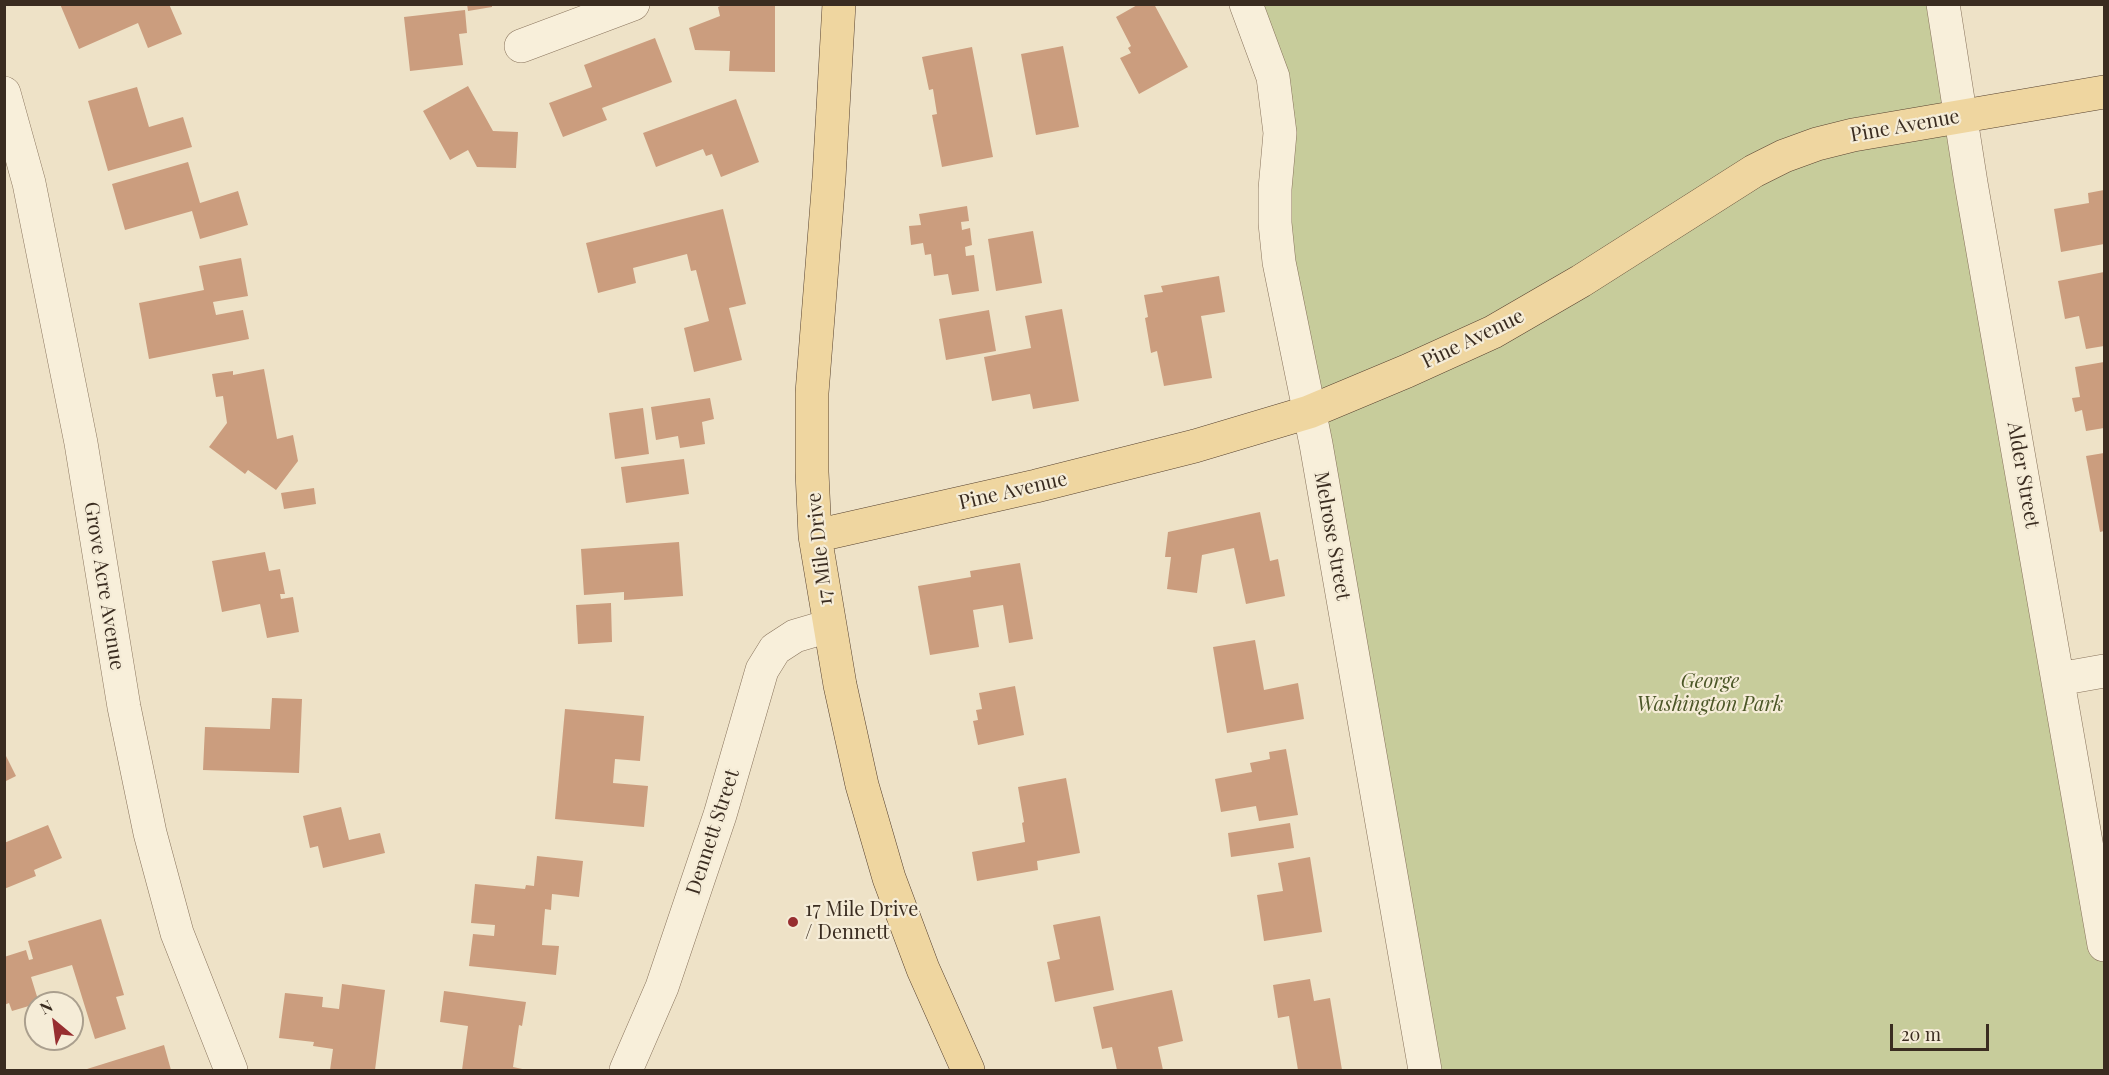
<!DOCTYPE html>
<html>
<head>
<meta charset="utf-8">
<style>
	body { margin:0 }
	#map { position:relative; width:2109px; height:1075px; overflow:hidden; background:#eee2c7; font-family:"Playfair Display",serif }
	canvas { display:block }
	.frame { position:absolute; inset:0; border:6px solid #3a2c20; pointer-events:none }
	.north { position:absolute; left:24px; top:991px; width:60px; height:60px; box-sizing:border-box; background:#f5ecd7; border:2px solid #aa9f8e; border-radius:50%; rotate:331deg; font-size:16px; font-weight:700; line-height:24px; text-align:center; color:#3a2c20 }
	.north::after { content:''; display:block; margin:auto; width:21px; height:27px; background:#972e30; clip-path:polygon(50% 0,100% 100%,50% 72%,0 100%) }
	.scale { position:absolute; left:1890px; top:1024px; width:99px; height:27px; box-sizing:border-box; border:3px solid #3a2c20; border-top:0; padding-left:8px; font-size:18px; line-height:21px; white-space:nowrap; color:#3a2c20; -webkit-text-stroke:4px #f5ecd7; paint-order:stroke }
</style>
</head>
<body>
<div id="map">
<canvas width="2109" height="1075"></canvas>
<div class="frame"></div>
<div class="north">N</div>
<div class="scale">20 m</div>
</div>
<script>
const ctx = document.querySelector('canvas').getContext('2d');
ctx.lineJoin = 'round';
function fillPath(path, color) { ctx.fillStyle = color; ctx.fill(path, 'evenodd'); }
const poly = rows => new Path2D(rows.map(r => 'M' + r).join(''));
function strokePath(path, color, width, dash) { ctx.strokeStyle = color; ctx.lineWidth = width; ctx.lineCap = dash ? 'butt' : 'round'; ctx.setLineDash(dash || []); ctx.stroke(path); }
function write(font, color, halo, rows, align = 'center') {
  ctx.font = font + ' "Playfair Display",serif'; ctx.lineWidth = 4.5; ctx.setLineDash([]); ctx.textBaseline = 'middle'; ctx.strokeStyle = halo; ctx.fillStyle = color; for (const [text, x, y, turn = 0] of rows) {
    ctx.save(); ctx.translate(x, y); ctx.rotate((+turn || 0) * Math.PI / 180); ctx.textAlign = isNaN(turn) ? turn : align; if (halo) ctx.strokeText(text, 0, 0); ctx.fillText(text, 0, 0); ctx.restore();
  }
}
fillPath(poly([
	[1246,5,1943,5,2104,945,2104,1070,1425,1070,1275,189]
]), '#c7cc9b');
fillPath(poly([
	[60,4,169,4,182,34,148,48,138,23,79,49],
	[467,4,492,4,492,7,468,11],
	[725,4,775,4,775,72,729,71,730,51,695,50,689,28,720,16,718,7],
	[1139,4,1154,4,1188,67,1139,94,1120,58,1131,53,1128,48,1131,46,1116,17],
	[465,10,467,33,459,34,463,65,410,71,404,17],
	[655,38,672,82,602,108,607,120,563,137,549,103,592,87,584,65],
	[1063,46,1079,127,1036,135,1021,54],
	[972,47,993,157,942,167,932,115,937,114,933,89,929,90,922,57],
	[468,86,493,131,518,132,516,168,477,167,468,150,450,160,423,111],
	[137,87,149,127,183,117,192,147,108,171,88,101],
	[736,99,759,162,721,177,712,154,706,156,703,149,656,167,643,133],
	[188,162,200,203,238,191,248,225,200,239,192,211,125,230,112,184],
	[2104,190,2104,244,2061,252,2054,209,2089,203,2088,193],
	[967,206,969,221,961,222,962,230,970,228,972,245,965,247,966,256,974,255,979,291,952,295,948,274,934,276,931,254,925,255,923,243,911,245,909,226,921,225,919,214],
	[723,209,746,304,729,308,742,360,694,372,684,328,709,321,696,270,691,271,687,254,633,268,636,283,598,293,586,243],
	[1033,231,1042,283,996,291,988,239],
	[241,258,248,296,213,302,216,315,243,310,249,339,149,359,139,303,204,290,199,266],
	[2104,272,2104,346,2086,349,2079,316,2065,319,2058,281],
	[1219,276,1225,312,1201,316,1212,378,1164,386,1157,351,1151,353,1145,318,1148,317,1144,295,1163,292,1161,286],
	[1062,309,1079,401,1033,409,1030,394,992,401,984,357,1031,348,1025,316],
	[989,310,996,351,946,360,939,319],
	[2104,362,2104,428,2086,431,2082,410,2075,412,2072,398,2080,397,2075,367],
	[264,369,277,439,293,435,298,461,276,490,248,470,245,474,209,447,227,423,223,396,216,397,212,374,233,371,233,375],
	[710,398,714,419,702,422,705,444,680,448,678,436,656,440,651,407],
	[643,408,649,454,615,459,609,413],
	[2104,453,2104,531,2100,532,2086,456],
	[684,459,689,494,626,503,621,467],
	[314,488,316,504,284,509,281,493],
	[1260,512,1270,561,1278,559,1285,596,1246,604,1234,548,1202,555,1197,593,1167,589,1171,557,1165,557,1168,532],
	[679,542,683,596,624,600,624,592,584,595,581,549],
	[265,552,269,571,280,569,285,594,280,594,281,599,293,597,299,632,267,638,260,604,222,612,212,561],
	[1020,563,1033,639,1009,643,1003,605,973,610,979,647,930,655,918,586,971,577,970,571],
	[611,603,612,642,578,644,576,605],
	[1255,640,1264,690,1298,683,1304,719,1227,733,1213,647],
	[1015,686,1024,735,978,745,973,721,978,720,976,710,982,709,979,693],
	[272,698,302,699,299,773,203,770,205,727,270,729],
	[565,709,644,716,640,761,615,759,613,783,648,786,644,827,555,819],
	[1286,749,1298,815,1259,821,1256,806,1221,812,1215,779,1252,772,1250,763,1270,759,1269,752],
	[4,752,16,776,4,782],
	[1066,778,1080,853,1037,861,1038,870,977,881,972,852,1025,842,1022,823,1024,822,1018,787],
	[341,807,349,840,380,833,385,853,323,868,318,846,310,848,303,816],
	[1290,823,1294,848,1231,857,1228,833],
	[48,825,62,858,34,870,36,876,4,889,4,843],
	[537,856,583,861,579,897,552,894,551,910,545,909,542,945,559,946,556,975,469,966,473,934,494,936,495,925,471,923,475,884,525,889,526,885,534,886],
	[1310,857,1322,932,1264,941,1257,895,1283,891,1278,863],
	[1100,916,1114,990,1055,1002,1047,962,1060,959,1053,925],
	[101,919,124,995,116,997,126,1029,95,1039,72,965,31,977,39,1003,12,1011,9,1003,4,1005,4,957,26,950,29,960,33,959,28,941],
	[1310,979,1314,1001,1330,998,1342,1070,1298,1070,1289,1016,1278,1018,1273,985],
	[342,984,385,990,375,1070,330,1070,333,1049,313,1046,314,1042,279,1038,285,993,323,997,322,1007,339,1009],
	[1172,990,1183,1041,1158,1047,1163,1070,1117,1070,1112,1047,1102,1049,1093,1007],
	[444,991,526,1002,522,1026,519,1025,513,1067,527,1070,462,1070,468,1026,440,1022],
	[164,1045,171,1070,88,1070,87,1069]
]), '#cb9d7e');
const minor = poly([
	[1246,4,1273,77,1280,133,1275,189,1275,223,1279,262,1316,444,1425,1070],
	[1943,4,1971,183,2104,945],
	[521,46,633,4],
	[4,93,29,183,81,443,124,707,150,833,177,933,231,1070],
	[2059,679,2104,671],
	[626,1070,662,987,720,815,762,670,775,649,795,636,829,626]
]);
const major = poly([
	[839,4,829,178,812,393,812,472,815,536,840,685,862,785,889,878,923,969,968,1070],
	[815,536,1036,486,1195,446,1309,412,1407,371,1493,332,1581,281,1754,171,1784,156,1817,144,1853,135,2104,92]
]);
strokePath(minor, '#89745d', 34);
strokePath(major, '#574230', 34);
strokePath(minor, '#f8efda', 33);
strokePath(major, '#efd6a0', 33);
for (const [x, y, r, color] of [
	[793,922,6,"#972e30"]
]) { const dot = new Path2D(); dot.arc(x, y, r, 0, 2 * Math.PI); ctx.fillStyle = color; ctx.fill(dot); strokePath(dot, '#f5ecd7', 2); }
write('20px', '#3a2c20', '#f5ecd7', [
	["Pine Avenue",1905,126,-10],
	["Pine Avenue",1473,339,-26],
	["Alder Street",2023,475,80],
	["Pine Avenue",1013,491,-13],
	["Melrose Street",1332,536,80],
	["17 Mile Drive",820,549,-96],
	["Grove Acre Avenue",104,586,81],
	["Dennett Street",713,832,-72]
]);
write('italic 20px', '#4b5627', '#f5ecd7', [
	["George",1710,682],
	["Washington Park",1710,705]
]);
write('20px', '#3a2c20', '#f5ecd7', [
	["17 Mile Drive",805,910],
	["/ Dennett",805,933]
], 'left');
</script>
</body>
</html>
